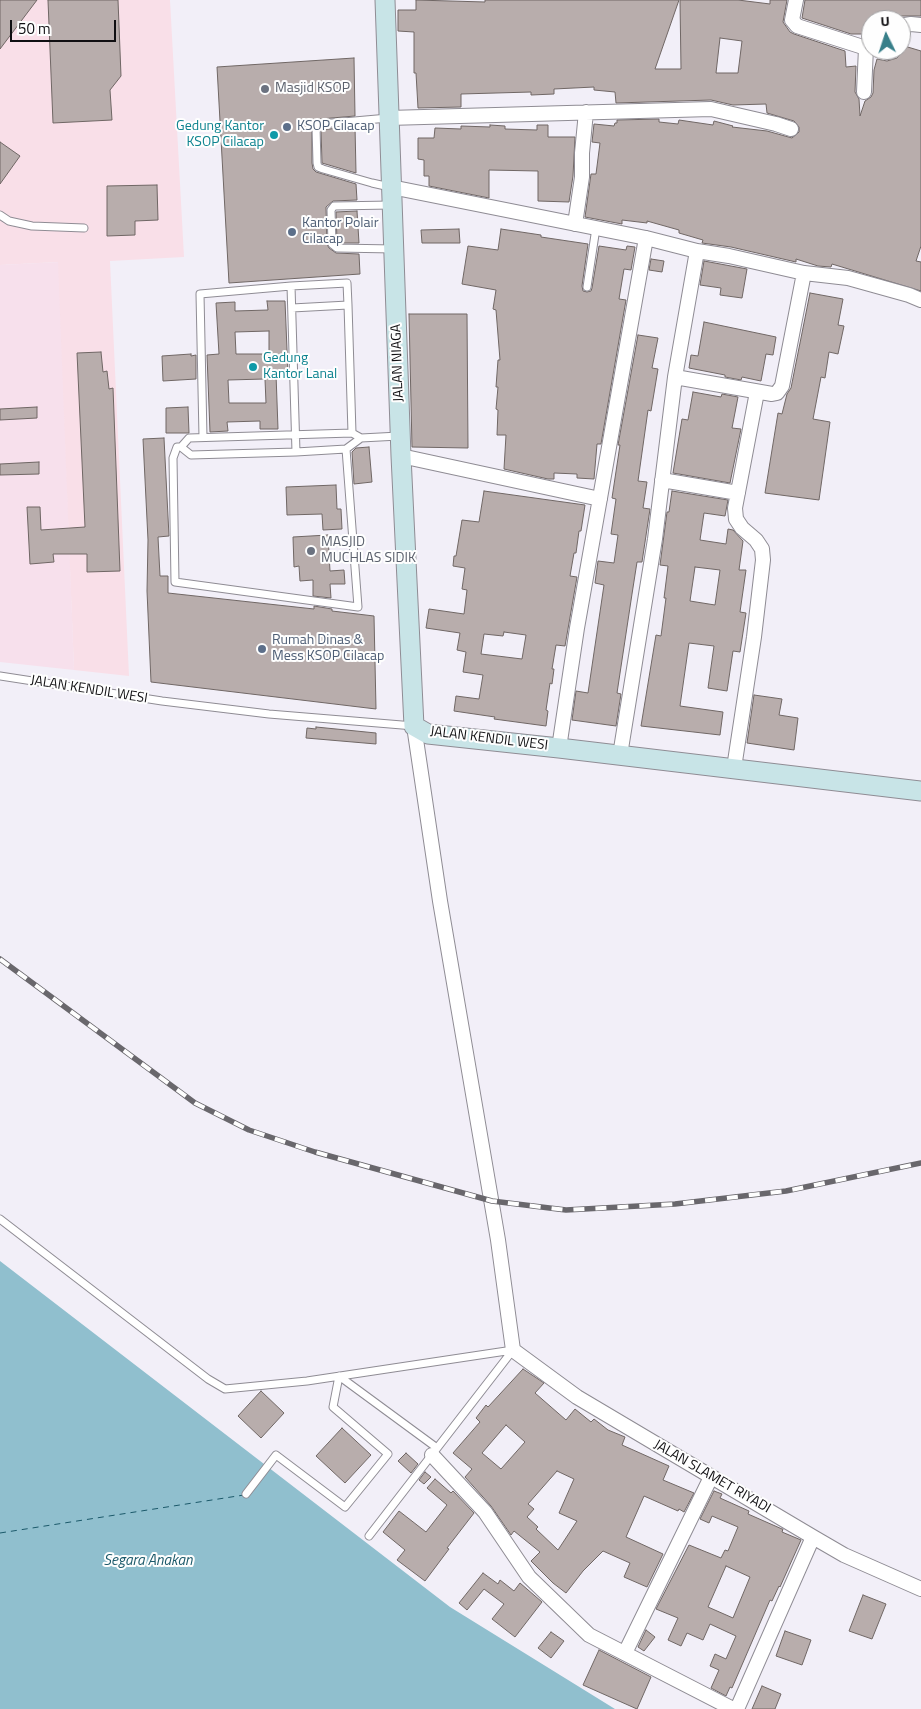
<!DOCTYPE html>
<html>
<head>
<meta charset="utf-8">
<style>
	body { margin:0 }
	#map { position:relative; width:921px; height:1709px; overflow:hidden; background:#f2eff8; font-family:"Titillium Web",sans-serif }
	canvas { display:block }
	.north { position:absolute; left:861px; top:10px; width:50px; height:50px; box-sizing:border-box; background:#fefefe; border:1px solid #9f9ea0; border-radius:50%; rotate:356deg; font-size:14px; font-weight:700; line-height:20px; text-align:center; color:#100f12 }
	.north::after { content:''; display:block; margin:auto; width:18px; height:22px; background:#387f89; clip-path:polygon(50% 0,100% 100%,50% 72%,0 100%) }
	.scale { position:absolute; left:10px; top:20px; width:106px; height:22px; box-sizing:border-box; border:2px solid #100f12; border-top:0; padding-left:6px; font-size:15px; line-height:18px; white-space:nowrap; color:#100f12; -webkit-text-stroke:4px #fefefe; paint-order:stroke }
</style>
</head>
<body>
<div id="map">
<canvas width="921" height="1709"></canvas>
<div class="north">U</div>
<div class="scale">50 m</div>
</div>
<script>
const ctx = document.querySelector('canvas').getContext('2d');
ctx.lineJoin = 'round';
function fillPath(path, color) { ctx.fillStyle = color; ctx.fill(path, 'evenodd'); }
const poly = rows => new Path2D(rows.map(r => 'M' + r).join(''));
function strokePath(path, color, width, dash) { ctx.strokeStyle = color; ctx.lineWidth = width; ctx.lineCap = dash ? 'butt' : 'round'; ctx.setLineDash(dash || []); ctx.stroke(path); }
function write(font, color, halo, rows, align = 'center') {
  ctx.font = font + ' "Titillium Web",sans-serif'; ctx.lineWidth = 4; ctx.setLineDash([]); ctx.textBaseline = 'middle'; ctx.strokeStyle = halo; ctx.fillStyle = color; for (const [text, x, y, turn = 0] of rows) {
    ctx.save(); ctx.translate(x, y); ctx.rotate((+turn || 0) * Math.PI / 180); ctx.textAlign = isNaN(turn) ? turn : align; if (halo) ctx.strokeText(text, 0, 0); ctx.fillText(text, 0, 0); ctx.restore();
  }
}
fillPath(poly([
	[59,262,74,670,0,662,0,265]
]), '#f7e0ec');
fillPath(poly([
	[0,0,170,0,184,257,110,261,129,676,74,670,58,262,0,265]
]), '#f9dfe8');
fillPath(poly([
	[0,1261,450,1607,615,1709,0,1709]
]), '#90bfce');
strokePath(poly([
	[0,1533,244,1495]
]), '#1b596a', 1, [6, 5]);
const building = poly([
	[0,0,37,0,0,49,0,0],
	[48,0,118,0,121,76,110,90,112,120,53,123,48,0],
	[416,0,485,2,485,0,679,0,655,69,681,69,680,0,738,0,770,4,770,0,787,0,783,22,790,32,794,34,845,51,846,67,856,66,855,92,859,99,860,116,865,101,871,97,873,93,874,70,877,59,887,61,897,58,902,52,901,45,921,51,921,246,916,261,921,262,921,291,832,264,831,267,818,266,796,259,796,262,731,247,702,243,703,240,679,233,679,230,647,221,647,223,622,220,622,224,585,217,591,174,596,174,600,143,592,142,594,124,614,126,615,123,617,123,617,120,659,119,659,122,678,124,679,120,713,125,714,121,733,126,732,127,767,131,792,138,799,132,799,127,794,121,767,113,766,104,733,105,711,100,616,103,615,92,594,90,594,87,554,89,554,94,531,95,531,92,461,94,461,107,418,108,416,73,414,73,414,32,398,31,398,10,416,10,416,0],
	[720,38,742,41,738,73,716,73,720,38],
	[805,0,921,0,921,16,898,16,898,20,871,20,871,34,851,34,802,18,805,0],
	[354,58,355,116,320,119,312,124,312,163,313,169,316,172,356,184,357,200,333,201,326,207,327,244,329,248,336,253,359,254,360,274,229,283,217,67,354,58],
	[490,125,505,126,505,129,537,130,537,125,548,125,548,137,575,137,573,176,569,202,538,201,538,171,489,170,489,198,429,186,429,176,424,176,424,160,418,159,418,138,434,138,435,128,461,129,461,126,490,127,490,125],
	[355,126,356,173,322,163,321,130,355,126],
	[0,142,20,156,0,184,0,142],
	[157,185,158,220,135,221,135,235,107,236,107,186,157,185],
	[357,211,359,243,339,243,337,241,336,212,357,211],
	[459,229,460,243,422,243,421,230,459,229],
	[501,229,541,235,541,237,588,244,582,286,583,291,587,292,591,291,592,288,599,246,626,250,627,246,635,247,631,270,624,269,619,299,626,300,601,444,597,444,594,479,577,478,577,474,554,473,554,479,548,479,504,469,506,435,497,435,498,410,496,409,498,387,496,387,498,360,500,360,496,310,493,309,496,290,462,284,468,246,498,250,501,229],
	[651,259,664,261,662,272,649,270,651,259],
	[704,261,747,269,742,298,720,295,721,288,700,285,704,261],
	[810,293,843,299,838,325,844,326,838,354,829,352,825,378,821,377,813,419,830,422,819,500,765,493,778,413,782,414,787,394,791,388,810,293],
	[267,301,285,301,288,374,276,374,278,429,260,429,260,421,227,422,228,431,210,432,207,355,219,354,216,303,235,302,235,311,268,310,267,301],
	[269,331,269,354,236,354,235,332,269,331],
	[265,379,266,403,229,403,228,380,265,379],
	[409,314,467,314,468,448,412,447,409,314],
	[704,322,776,337,773,355,766,354,761,381,742,377,741,380,725,377,725,375,689,368,691,355,698,356,704,322],
	[638,335,658,338,652,368,658,369,651,411,648,410,638,481,647,482,643,508,650,509,642,562,637,562,632,594,617,693,621,694,616,726,572,720,576,691,588,693,604,585,595,583,598,561,614,563,618,535,611,534,616,499,612,498,620,445,618,445,638,335],
	[101,352,103,372,107,371,109,389,113,388,120,571,87,572,87,554,53,554,54,562,30,564,27,507,40,507,41,530,85,527,77,353,101,352],
	[191,354,191,356,196,355,196,379,163,381,162,356,191,354],
	[693,392,721,397,722,394,738,397,732,428,741,429,730,483,673,473,682,419,688,420,693,392],
	[37,407,37,418,0,420,0,409,37,407],
	[188,407,189,433,166,433,166,408,188,407],
	[164,438,169,536,158,537,160,576,168,576,168,593,314,609,314,606,332,609,332,611,374,616,376,709,151,682,147,591,148,540,143,439,164,438],
	[369,447,372,482,354,484,352,452,356,448,369,447],
	[39,462,39,474,0,475,0,464,39,462],
	[336,485,337,509,341,509,342,529,323,530,322,514,287,515,286,487,336,485],
	[484,491,585,505,581,531,579,531,576,553,574,553,570,576,577,577,565,646,556,645,552,669,554,669,552,684,550,683,546,710,548,711,546,726,494,719,495,717,454,711,456,696,479,699,483,675,463,672,466,652,457,650,460,633,426,628,429,609,464,614,467,590,462,589,465,568,453,566,454,556,456,556,462,520,479,522,484,491],
	[504,632,526,635,522,659,481,654,484,634,503,636,504,632],
	[672,491,728,500,725,516,704,513,700,540,726,544,728,529,733,530,743,541,739,570,746,570,740,612,746,613,740,652,733,651,727,691,708,688,714,646,689,643,680,706,723,712,720,735,641,726,656,635,661,636,666,598,664,598,668,566,660,565,667,512,669,512,672,491],
	[695,567,720,570,715,605,690,601,695,567],
	[328,535,330,571,344,570,345,584,330,584,331,598,313,596,313,580,300,581,299,566,294,567,293,537,328,535],
	[754,695,782,699,779,715,798,718,794,750,747,743,754,695],
	[316,727,376,733,376,744,306,738,307,728,316,729,316,727],
	[523,1369,544,1383,535,1393,566,1420,575,1409,591,1422,594,1419,608,1430,625,1437,622,1445,669,1466,663,1480,694,1493,684,1512,679,1509,678,1511,644,1496,626,1537,663,1554,647,1587,624,1577,630,1563,603,1551,583,1571,566,1593,553,1583,531,1561,540,1552,514,1531,511,1535,491,1506,465,1477,472,1469,453,1453,480,1422,476,1418,486,1405,488,1407,523,1369],
	[506,1425,525,1442,501,1469,482,1453,506,1425],
	[557,1471,574,1479,559,1513,577,1521,558,1550,536,1529,538,1527,527,1517,534,1509,528,1504,557,1471],
	[261,1391,284,1413,261,1438,238,1416,261,1391],
	[342,1428,371,1455,345,1483,316,1456,342,1428],
	[406,1453,418,1464,411,1473,398,1461,406,1453],
	[425,1472,431,1477,424,1484,419,1480,425,1472],
	[435,1479,451,1493,453,1491,474,1513,447,1548,449,1549,425,1581,397,1560,405,1550,383,1532,399,1511,426,1532,447,1505,427,1488,435,1479],
	[714,1491,722,1494,720,1498,749,1511,748,1514,782,1529,783,1529,782,1532,801,1540,780,1587,779,1586,772,1601,770,1600,732,1688,730,1687,726,1696,711,1688,719,1670,710,1666,715,1654,726,1659,736,1636,710,1624,703,1640,687,1633,681,1646,668,1640,678,1618,656,1609,689,1545,721,1558,725,1550,728,1551,738,1527,712,1516,709,1523,700,1519,714,1491],
	[726,1566,750,1577,733,1618,708,1607,726,1566],
	[483,1573,498,1584,500,1580,514,1591,520,1583,542,1602,515,1637,492,1619,504,1604,484,1589,467,1610,459,1603,483,1573],
	[863,1595,886,1604,872,1639,849,1631,863,1595],
	[646,1630,655,1637,644,1651,638,1647,646,1630],
	[785,1631,811,1640,802,1665,776,1656,785,1631],
	[551,1632,564,1641,551,1658,538,1648,551,1632],
	[599,1650,651,1677,637,1709,583,1685,599,1650],
	[762,1686,781,1694,775,1709,752,1709,762,1686]
]);
fillPath(building, '#b8adac');
strokePath(building, '#706765', 1);
const lane = poly([
	[388,118,321,124,316,127,317,163,318,167,323,169,372,183,390,187],
	[391,205,334,206,331,210,332,244,337,248,394,249],
	[0,215,9,221,32,226,84,228],
	[291,286,347,283,348,305],
	[587,287,596,228],
	[292,308,348,305,352,433],
	[203,437,200,294,291,286,296,452],
	[181,447,191,455,296,452,346,449,361,438,399,436],
	[346,449,358,607,175,582,173,458,177,447,181,447,189,438,352,433,361,438],
	[0,676,162,701,269,714,414,726],
	[0,1219,208,1379,225,1389,307,1381,513,1350],
	[246,1494,276,1455,345,1507,388,1454,333,1407,339,1376,437,1448],
	[369,1536,513,1350]
]);
const street = poly([
	[796,0,792,20,797,26,866,48,864,92],
	[901,33,905,25,911,24,921,25],
	[879,50,888,52,893,50],
	[388,118,711,109,776,124,791,129],
	[391,187,646,238,697,251,729,256,804,273,848,278,909,295,921,300],
	[575,224,582,177,582,153,586,112],
	[675,377,772,394,777,393,782,386,804,273],
	[401,456,600,499],
	[662,480,738,493],
	[414,726,440,901,498,1240,513,1350,577,1397,813,1537,844,1555,921,1589],
	[559,748,577,628,646,238],
	[620,755,655,539,675,377,697,251],
	[734,768,754,637,763,560,762,549,756,540,742,528,736,519,735,508,757,392],
	[432,1455,485,1512,529,1577,589,1635,733,1709],
	[625,1653,711,1477],
	[737,1709,813,1537]
]);
const secondary = poly([
	[385,0,401,456,414,726,428,734,559,748,921,791]
]);
strokePath(lane, '#8f8c94', 9);
strokePath(street, '#8f8c94', 16);
strokePath(secondary, '#8f8c94', 21);
strokePath(lane, '#fff', 7);
strokePath(street, '#fff', 14);
strokePath(secondary, '#c8e4e7', 19);
const rail = poly([
	[0,959,195,1103,249,1130,315,1152,492,1201,566,1210,675,1204,786,1191,921,1163]
]);
strokePath(rail, '#69676c', 5.5);
strokePath(rail, '#fefefe', 4, [11]);
for (const [x, y, r, color] of [
	[265,89,5,"#6b7280"],
	[287,127,5,"#5c6f8a"],
	[274,135,5,"#0f9aa8"],
	[292,232,5,"#5c6f8a"],
	[253,367,5,"#0f9aa8"],
	[311,551,5,"#6b7280"],
	[262,649,5,"#5c6f8a"]
]) { const dot = new Path2D(); dot.arc(x, y, r, 0, 2 * Math.PI); ctx.fillStyle = color; ctx.fill(dot); strokePath(dot, '#fefefe', 2); }
write('14px', '#5b616d', '#fefefe', [
	["Masjid KSOP",275,89],
	["MASJID",321,543],
	["MUCHLAS SIDIK",321,559]
], 'left');
write('14px', '#0d838f', '#fefefe', [
	["Gedung Kantor",264,127],
	["KSOP Cilacap",264,143],
	["Gedung",263,359,"left"],
	["Kantor Lanal",263,375,"left"]
], 'right');
write('14px', '#4e5e75', '#fefefe', [
	["KSOP Cilacap",297,127],
	["Kantor Polair",302,224],
	["Cilacap",302,240],
	["Rumah Dinas &",272,641],
	["Mess KSOP Cilacap",272,657]
], 'left');
write('14px', '#100f12', '#fefefe', [
	["JALAN NIAGA",398,363,-92],
	["JALAN KENDIL WESI",89,690,9],
	["JALAN KENDIL WESI",489,739,7],
	["JALAN SLAMET RIYADI",712,1477,30]
]);
write('italic 15px', '#1b596a', '#fefefe', [
	["Segara Anakan",148,1561]
]);
</script>
</body>
</html>
